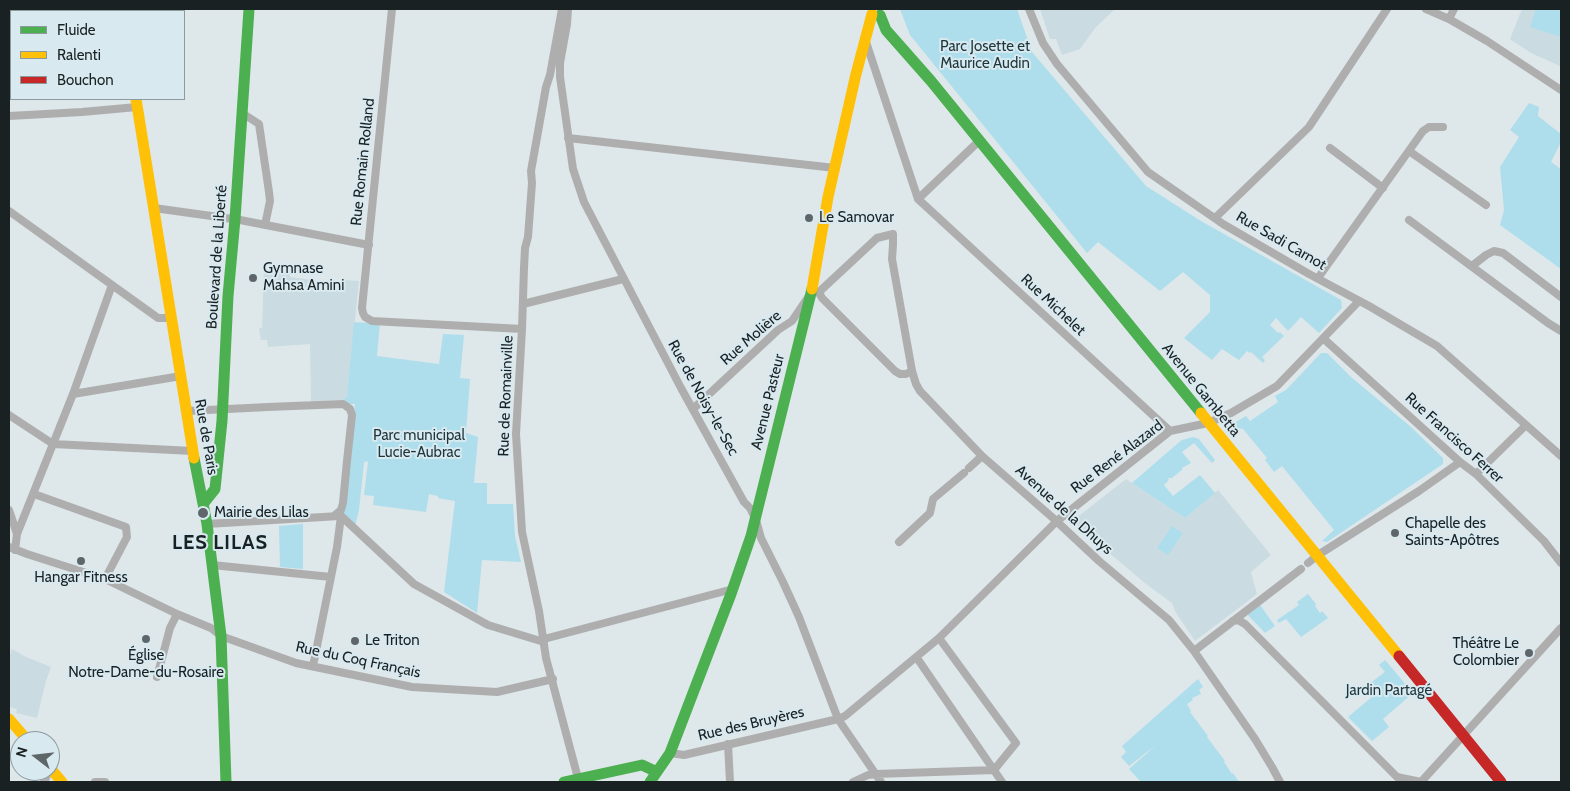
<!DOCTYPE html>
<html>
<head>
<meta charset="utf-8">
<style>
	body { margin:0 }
	#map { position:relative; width:1570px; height:791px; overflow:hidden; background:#dee7ea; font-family:Cabin,sans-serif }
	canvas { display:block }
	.frame { position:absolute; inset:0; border:10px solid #1a2123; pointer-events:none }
	.legend { position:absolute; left:10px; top:10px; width:175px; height:90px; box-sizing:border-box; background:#d8eaf0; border:1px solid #8c9a9e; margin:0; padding:6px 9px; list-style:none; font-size:15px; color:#1a2123 }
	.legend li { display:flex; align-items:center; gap:10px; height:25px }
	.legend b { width:25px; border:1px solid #8c9a9e }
	.north { position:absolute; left:10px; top:731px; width:50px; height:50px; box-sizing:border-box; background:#d8eaf0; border:1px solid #8c9a9e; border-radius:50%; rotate:286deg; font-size:14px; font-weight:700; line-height:20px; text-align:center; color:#1a2123 }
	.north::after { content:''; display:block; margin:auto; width:18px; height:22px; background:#5f6669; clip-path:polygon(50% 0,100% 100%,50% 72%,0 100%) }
</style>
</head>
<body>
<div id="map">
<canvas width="1570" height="791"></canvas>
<div class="frame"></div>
<ul class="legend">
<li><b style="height:6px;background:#4caf50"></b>Fluide</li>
<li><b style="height:6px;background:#ffc107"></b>Ralenti</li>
<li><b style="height:6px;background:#c62828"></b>Bouchon</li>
</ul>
<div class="north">N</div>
</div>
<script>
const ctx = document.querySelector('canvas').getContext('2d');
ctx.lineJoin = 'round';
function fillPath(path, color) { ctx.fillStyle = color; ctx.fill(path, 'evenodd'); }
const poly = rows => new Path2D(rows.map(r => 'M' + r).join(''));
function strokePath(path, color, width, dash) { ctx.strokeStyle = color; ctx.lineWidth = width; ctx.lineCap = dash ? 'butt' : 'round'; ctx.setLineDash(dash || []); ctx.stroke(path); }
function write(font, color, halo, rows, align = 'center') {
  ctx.font = font + ' Cabin,sans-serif'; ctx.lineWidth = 4; ctx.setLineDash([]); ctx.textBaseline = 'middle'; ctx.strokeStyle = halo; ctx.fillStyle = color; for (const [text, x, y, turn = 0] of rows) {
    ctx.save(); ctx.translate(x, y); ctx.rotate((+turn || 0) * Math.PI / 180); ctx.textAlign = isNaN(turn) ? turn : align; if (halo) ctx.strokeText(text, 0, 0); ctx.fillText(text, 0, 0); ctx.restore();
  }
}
fillPath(poly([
	[1040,9,1115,9,1096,27,1080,49,1062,55,1056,39,1050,39],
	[1522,9,1561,9,1560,66,1531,53,1510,39],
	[264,270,290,273,290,277,342,284,342,280,359,281,347,397,343,400,311,401,310,344,268,347,267,340,261,340,259,328,262,328],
	[1126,479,1185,518,1218,490,1271,555,1251,572,1257,594,1195,641,1176,613,1172,603,1146,584,1075,524,1075,519],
	[12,649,24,656,51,667,46,681,37,718,16,713,17,709,12,708,9,705,9,658]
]), '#cadce1');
fillPath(poly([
	[900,9,1017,9,1032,52,1146,186,1201,221,1341,300,1342,308,1319,333,1301,317,1288,331,1276,318,1270,325,1278,333,1280,332,1284,336,1262,357,1265,360,1263,363,1251,352,1250,353,1247,351,1239,360,1222,349,1212,360,1184,338,1210,312,1210,295,1183,272,1160,291,1098,242,1087,253,910,35],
	[1536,9,1554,9,1561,11,1561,37,1530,27],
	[1529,103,1539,107,1538,116,1561,134,1561,142,1551,162,1561,169,1561,269,1500,225,1504,210,1500,167,1519,137,1510,130],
	[354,322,380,324,377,356,439,364,443,334,464,335,460,378,470,379,466,433,478,437,474,483,487,483,487,504,513,504,515,536,521,562,482,560,477,613,444,592,455,501,438,498,438,496,429,494,426,512,373,505,374,496,364,495,368,462,366,461,364,463,359,510,355,526,342,513,345,502,355,404,350,404,343,400,347,397],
	[1321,353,1327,353,1351,377,1411,427,1443,458,1443,464,1327,542,1322,541,1334,530,1282,466,1274,472,1265,460,1267,458,1243,429,1239,428,1233,432,1234,423,1246,416,1250,421,1278,402,1275,396,1286,390],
	[1193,437,1199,439,1215,460,1212,463,1194,443,1182,452,1191,463,1182,468,1183,469,1172,478,1168,478,1169,480,1164,485,1173,496,1200,475,1215,493,1185,518,1132,483,1177,444,1182,440],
	[303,524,303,569,280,567,279,526],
	[1172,526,1183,533,1168,555,1157,548],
	[1308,594,1316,604,1315,606,1320,613,1322,611,1328,618,1301,637,1286,619,1279,623,1277,620,1299,605,1297,602],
	[1258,602,1275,626,1265,633,1245,612],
	[1385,660,1413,693,1383,719,1389,727,1372,741,1348,717,1373,696,1365,687,1385,672,1379,665],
	[1198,679,1203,687,1199,690,1201,694,1192,698,1193,700,1187,704,1191,711,1190,712,1208,736,1207,737,1225,761,1224,762,1232,774,1233,773,1239,782,1141,782,1129,769,1156,745,1129,766,1121,757,1126,752,1122,746]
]), '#aedeec');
strokePath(poly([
	[15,9,19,11],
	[392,9,362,308,363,313,365,317,372,321,522,329],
	[562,9,550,75,546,87,531,171,532,183,528,237,525,248,524,268,522,329,516,434,522,532,539,611,546,658,579,782],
	[568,9,567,24,560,63,560,77,573,169,584,202,681,388,744,502,750,508,756,520,761,538,783,582,799,617,838,719,881,782],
	[1029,9,1043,43,1057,64,1148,172,1223,224,1309,274,1369,306,1437,346,1561,456],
	[1426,9,1449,19,1487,41,1561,90],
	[1449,19,1454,9],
	[866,42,918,199,1170,431],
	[242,113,259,124,269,192,270,201,265,225],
	[9,116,82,112,137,107],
	[568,138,835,168],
	[1330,148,1383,188],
	[1409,151,1486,205],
	[918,199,979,141],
	[154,208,240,220,369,245],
	[9,211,158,318,172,318],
	[1215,218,1309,127,1387,9],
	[1409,220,1548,323,1561,331],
	[1472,266,1486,255,1494,251,1503,253,1561,297],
	[1318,278,1423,131,1429,127,1443,127],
	[819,292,822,298,895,371,900,374,906,374,912,371],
	[523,304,623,279],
	[1324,339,1460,462,1476,474,1544,541,1561,563],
	[73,394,181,376],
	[693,409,778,330,792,321,811,293,819,292,877,238,893,234,893,245,892,259,912,371,916,384,920,391,982,456,1053,518,1099,561,1169,620,1194,651,1255,739,1272,767,1280,782],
	[187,411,268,407,343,404,346,406,350,409,352,415,347,461,343,503,341,510,335,515],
	[9,415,53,444,193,451],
	[969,468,982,456],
	[1476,474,1523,428],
	[34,494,126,527,127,537,105,579],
	[9,510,17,534,15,550],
	[341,516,414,584,488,625,544,642],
	[207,524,339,516],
	[17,534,73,394,112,285],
	[899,542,930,513,933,499,964,473],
	[9,547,27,554,105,579,177,614,211,628,221,636,296,663,412,687,497,692,553,679],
	[1308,563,1318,555,1419,491,1460,462],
	[212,565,331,577],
	[1233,621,1238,620,1245,624,1397,777,1421,782],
	[544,639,733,589],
	[1194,651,1301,569],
	[917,658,1002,782],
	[313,666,337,547,341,516],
	[157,677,170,628,177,614],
	[728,744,730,782],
	[670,753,684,755,838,719,845,716,939,638,1057,521,1170,431,1208,423,1231,413,1277,386,1359,301],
	[44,782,49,771],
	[95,782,105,782],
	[853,782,868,775,876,774,994,770,1016,743,939,638],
	[1421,782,1561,628]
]), '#afaeae', 8);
strokePath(poly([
	[121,9,121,11],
	[880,15,886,30,931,81,1201,413],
	[194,458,207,524,221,636,226,782],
	[203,504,215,489,222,421,228,296,235,219,249,9],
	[564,782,642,765,657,772],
	[650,782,670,753,731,594,751,536,812,289]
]), '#4caf50', 11);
strokePath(poly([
	[136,99,194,458],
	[812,289,828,197,856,74,872,14],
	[1201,413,1399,656],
	[9,719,28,741],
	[50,768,62,782]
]), '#ffc107', 11);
strokePath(poly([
	[1399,656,1501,782]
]), '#c62828', 11);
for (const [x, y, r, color] of [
	[809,218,5,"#5f6669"],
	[253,278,5,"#5f6669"],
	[203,513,6,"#5f6669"],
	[1395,533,5,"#5f6669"],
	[81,561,5,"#5f6669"],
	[146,639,5,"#5f6669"],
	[355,641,5,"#5f6669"],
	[1529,653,5,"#5f6669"]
]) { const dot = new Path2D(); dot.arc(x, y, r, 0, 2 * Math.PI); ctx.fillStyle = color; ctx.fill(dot); strokePath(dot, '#d8eaf0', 2); }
write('15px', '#1e353c', '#d8eaf0', [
	["Parc Josette et",985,47],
	["Maurice Audin",985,64],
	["Parc municipal",419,436],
	["Lucie-Aubrac",419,453],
	["Jardin Partagé",1389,691]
]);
write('15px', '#1a2123', '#d8eaf0', [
	["Rue Romain Rolland",363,162,-84],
	["Rue Sadi Carnot",1281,241,30],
	["Boulevard de la Liberté",217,257,-86],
	["Rue Michelet",1053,305,43],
	["Rue Molière",751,338,-41],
	["Avenue Gambetta",1201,390,51],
	["Rue de Romainville",506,396,-88],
	["Rue de Noisy-le-Sec",703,398,61],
	["Avenue Pasteur",768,402,-76],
	["Rue de Paris",206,437,80],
	["Rue Francisco Ferrer",1454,438,42],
	["Rue René Alazard",1117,457,-37],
	["Avenue de la Dhuys",1064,510,42],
	["Rue du Coq Français",358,660,12],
	["Rue des Bruyères",751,724,-13]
]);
write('15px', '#1a2123', '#d8eaf0', [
	["Le Samovar",819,218],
	["Gymnase",263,269],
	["Mahsa Amini",263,286],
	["Mairie des Lilas",214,513],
	["Chapelle des",1405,524],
	["Saints-Apôtres",1405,541],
	["Hangar Fitness",81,578,"center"],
	["Le Triton",365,641],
	["Théâtre Le",1519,644,"right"],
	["Colombier",1519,661,"right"],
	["Église",146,656,"center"],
	["Notre-Dame-du-Rosaire",146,673,"center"]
], 'left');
ctx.letterSpacing = '1px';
write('bold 20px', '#1a2123', '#d8eaf0', [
	["LES LILAS",220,543]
]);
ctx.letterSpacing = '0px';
</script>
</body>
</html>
